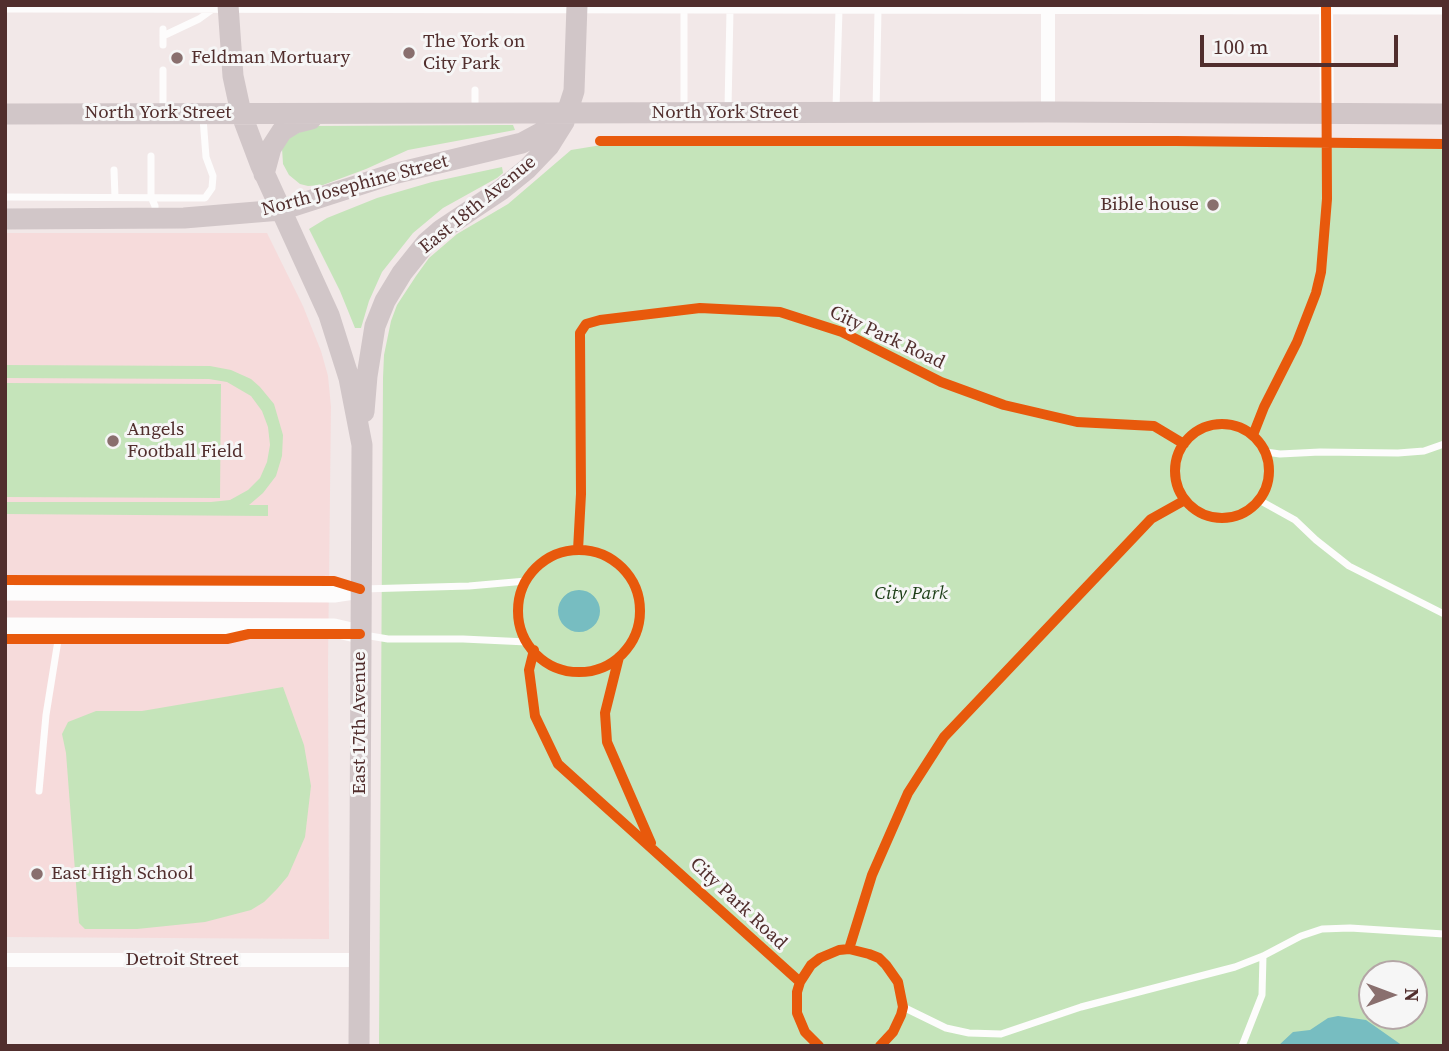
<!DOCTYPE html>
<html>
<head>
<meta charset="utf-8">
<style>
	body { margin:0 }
	#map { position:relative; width:1449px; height:1051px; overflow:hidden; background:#f2e8e8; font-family:"Source Serif 4",serif }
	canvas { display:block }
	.frame { position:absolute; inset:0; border:7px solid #512e2d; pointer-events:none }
	.north { position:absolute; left:1358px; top:960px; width:70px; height:70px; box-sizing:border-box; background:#f6f6f6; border:2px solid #b4a6a6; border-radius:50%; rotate:90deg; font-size:19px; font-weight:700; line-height:28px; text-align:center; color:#512e2d }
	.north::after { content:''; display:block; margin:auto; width:24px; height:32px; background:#896f6e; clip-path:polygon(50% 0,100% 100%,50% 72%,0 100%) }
	.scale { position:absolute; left:1200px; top:35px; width:198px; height:32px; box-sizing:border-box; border:4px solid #512e2d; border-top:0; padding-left:9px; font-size:21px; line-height:24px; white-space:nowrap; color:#512e2d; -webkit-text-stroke:5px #f6f6f6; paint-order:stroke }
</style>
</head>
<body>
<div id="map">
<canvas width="1449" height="1051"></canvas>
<div class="frame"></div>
<div class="north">N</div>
<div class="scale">100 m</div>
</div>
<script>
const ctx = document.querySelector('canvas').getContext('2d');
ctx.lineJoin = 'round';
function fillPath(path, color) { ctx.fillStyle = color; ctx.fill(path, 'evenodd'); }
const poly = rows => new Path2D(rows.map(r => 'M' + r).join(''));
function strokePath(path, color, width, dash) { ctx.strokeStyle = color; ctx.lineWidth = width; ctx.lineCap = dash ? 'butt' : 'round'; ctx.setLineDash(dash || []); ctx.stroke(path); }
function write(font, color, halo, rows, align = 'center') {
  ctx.font = font + ' "Source Serif 4",serif'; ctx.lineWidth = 6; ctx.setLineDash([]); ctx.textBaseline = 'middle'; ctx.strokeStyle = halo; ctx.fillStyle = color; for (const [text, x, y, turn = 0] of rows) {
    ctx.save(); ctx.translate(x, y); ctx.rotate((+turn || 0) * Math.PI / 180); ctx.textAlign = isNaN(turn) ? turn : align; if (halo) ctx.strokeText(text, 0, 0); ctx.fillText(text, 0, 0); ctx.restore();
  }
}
fillPath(poly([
	[5,233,267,233,303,306,321,351,328,376,331,407,328,664,329,939,5,937]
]), '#f6dbdb');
fillPath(poly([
	[500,125,513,125,515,130,408,150,366,169,323,185,308,186,300,184,289,175,283,164,282,148,287,138,313,126],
	[620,142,1444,142,1444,1046,379,1046,383,378,384,355,391,321,397,305,416,276,429,258,457,234,508,204,571,150],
	[1372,974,1414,974,1414,1016,1372,1016],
	[502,167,503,173,497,178,443,208,413,233,382,272,369,301,361,328,355,328,340,291,309,229,327,218,377,198,432,182],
	[5,365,210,366,231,370,251,379,260,387,274,404,283,435,282,456,276,476,263,493,249,505,268,505,268,516,5,514,5,502,211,502,230,500,248,490,260,478,267,462,270,445,268,427,262,411,251,396,227,382,209,379,5,378],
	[5,383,221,384,220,498,5,497],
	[283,687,304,745,311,786,305,837,288,876,277,889,264,902,251,910,205,922,137,929,85,929,79,923,66,753,62,734,68,722,96,711,142,711]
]), '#c5e4ba');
fillPath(poly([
	'558 611a21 21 0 1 1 42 0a21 21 0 1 1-42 0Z',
	[1338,1016,1366,1020,1403,1046,1278,1046,1293,1032,1310,1030,1328,1018]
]), '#77bdc1');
strokePath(poly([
	[5,9,1444,11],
	[163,29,163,45],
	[163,36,199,19,213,9],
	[728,108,730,10],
	[836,108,839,10],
	[475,109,475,90],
	[684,110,684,9],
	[163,111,163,70],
	[876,112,878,10],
	[151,156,151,197,155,206,155,214],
	[114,170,115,197],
	[5,197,205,198,212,188,213,176,206,157,203,118],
	'1175 471a47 47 0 1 1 94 0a47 47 0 1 1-94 0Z',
	[1253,435,1264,407,1297,342,1316,293,1321,272,1327,199,1327,117],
	[1266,452,1280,454,1320,452,1398,453,1424,451,1444,444],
	[1259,500,1295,520,1316,540,1349,566,1444,614],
	[578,550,581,494,580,333,586,324,600,320,700,308,780,312,842,332,941,382,1004,405,1077,422,1154,426,1184,444],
	'518 611a61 61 0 1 1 122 0a61 61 0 1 1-122 0Z',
	[362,589,469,586,526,581],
	[364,635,388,639,463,639,527,642],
	[534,650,529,670,535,716,558,764,800,982],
	[619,657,605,713,607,742,652,846],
	[39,791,46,715,60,628],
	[849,949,872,875,908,793,944,737,1151,519,1185,500],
	[903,1007,946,1028,969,1033,1001,1034,1081,1007,1235,967,1263,956,1301,936,1322,929,1350,928,1444,934],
	[819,1046,805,1032,797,1013,797,992,800,982,811,965,820,958,839,950,849,949,869,954,879,958,886,965,898,982,903,1007,901,1015,893,1032,880,1046],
	[1242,1046,1262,995,1263,956]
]), '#fdfcfc', 7);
strokePath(poly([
	[1048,5,1048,112],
	[1326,5,1327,113],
	[5,960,359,960]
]), '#fdfcfc', 14);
strokePath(poly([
	[5,591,334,593,360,589],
	[5,627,334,628,360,634]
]), '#fdfcfc', 19);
strokePath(poly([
	[228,5,233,76,241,113,261,166,329,315,349,378,362,445,359,1046],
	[5,114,1048,112,1444,114],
	[264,174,271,148,282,131,295,123,311,119],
	[5,219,184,218,281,210,393,174,522,143,548,129,569,113],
	[364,412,367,376,375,326,385,301,402,273,426,243,441,230,501,190,527,169,549,146,564,122,574,91,577,5]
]), '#d1c6c8', 21);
strokePath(poly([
	[600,141,1176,141,1444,144],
	'1175 471a47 47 0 1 1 94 0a47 47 0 1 1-94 0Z',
	[1253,435,1264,407,1297,342,1316,293,1321,272,1327,199,1326,5],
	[578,550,581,494,580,333,586,324,600,320,700,308,780,312,842,332,941,382,1004,405,1077,422,1154,426,1184,444],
	'518 611a61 61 0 1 1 122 0a61 61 0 1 1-122 0Z',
	[5,580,334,581,360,589],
	[5,639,227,639,249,634,360,634],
	[534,650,529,670,535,716,558,764,800,982],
	[619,657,605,713,607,742,651,843],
	[849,949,872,875,908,793,944,737,1151,519,1185,500],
	[819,1046,805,1032,797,1013,797,992,800,982,811,965,820,958,839,950,849,949,869,954,879,958,886,965,898,982,903,1007,901,1015,893,1032,880,1046]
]), '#e8590c', 10);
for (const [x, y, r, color] of [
	[409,53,7,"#896f6e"],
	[177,58,7,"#896f6e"],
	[1213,205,7,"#896f6e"],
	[113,441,7,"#896f6e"],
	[37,874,7,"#896f6e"]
]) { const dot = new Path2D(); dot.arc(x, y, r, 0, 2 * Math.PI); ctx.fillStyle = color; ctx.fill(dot); strokePath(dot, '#f6f6f6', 2.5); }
write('19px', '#512e2d', '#f6f6f6', [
	["The York on",423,42],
	["City Park",423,64],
	["Feldman Mortuary",191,58],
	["Bible house",1199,205,"right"],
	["Angels",127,430],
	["Football Field",127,452],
	["East High School",51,874]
], 'left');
write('19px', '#512e2d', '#f6f6f6', [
	["North York Street",158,113],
	["North York Street",725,113],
	["North Josephine Street",355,186,-15],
	["East 18th Avenue",478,205,-39],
	["City Park Road",887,338,25],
	["East 17th Avenue",360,723,-90],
	["City Park Road",738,904,43],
	["Detroit Street",182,960]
]);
write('italic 19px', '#1c3d16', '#f6f6f6', [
	["City Park",911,594]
]);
</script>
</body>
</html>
